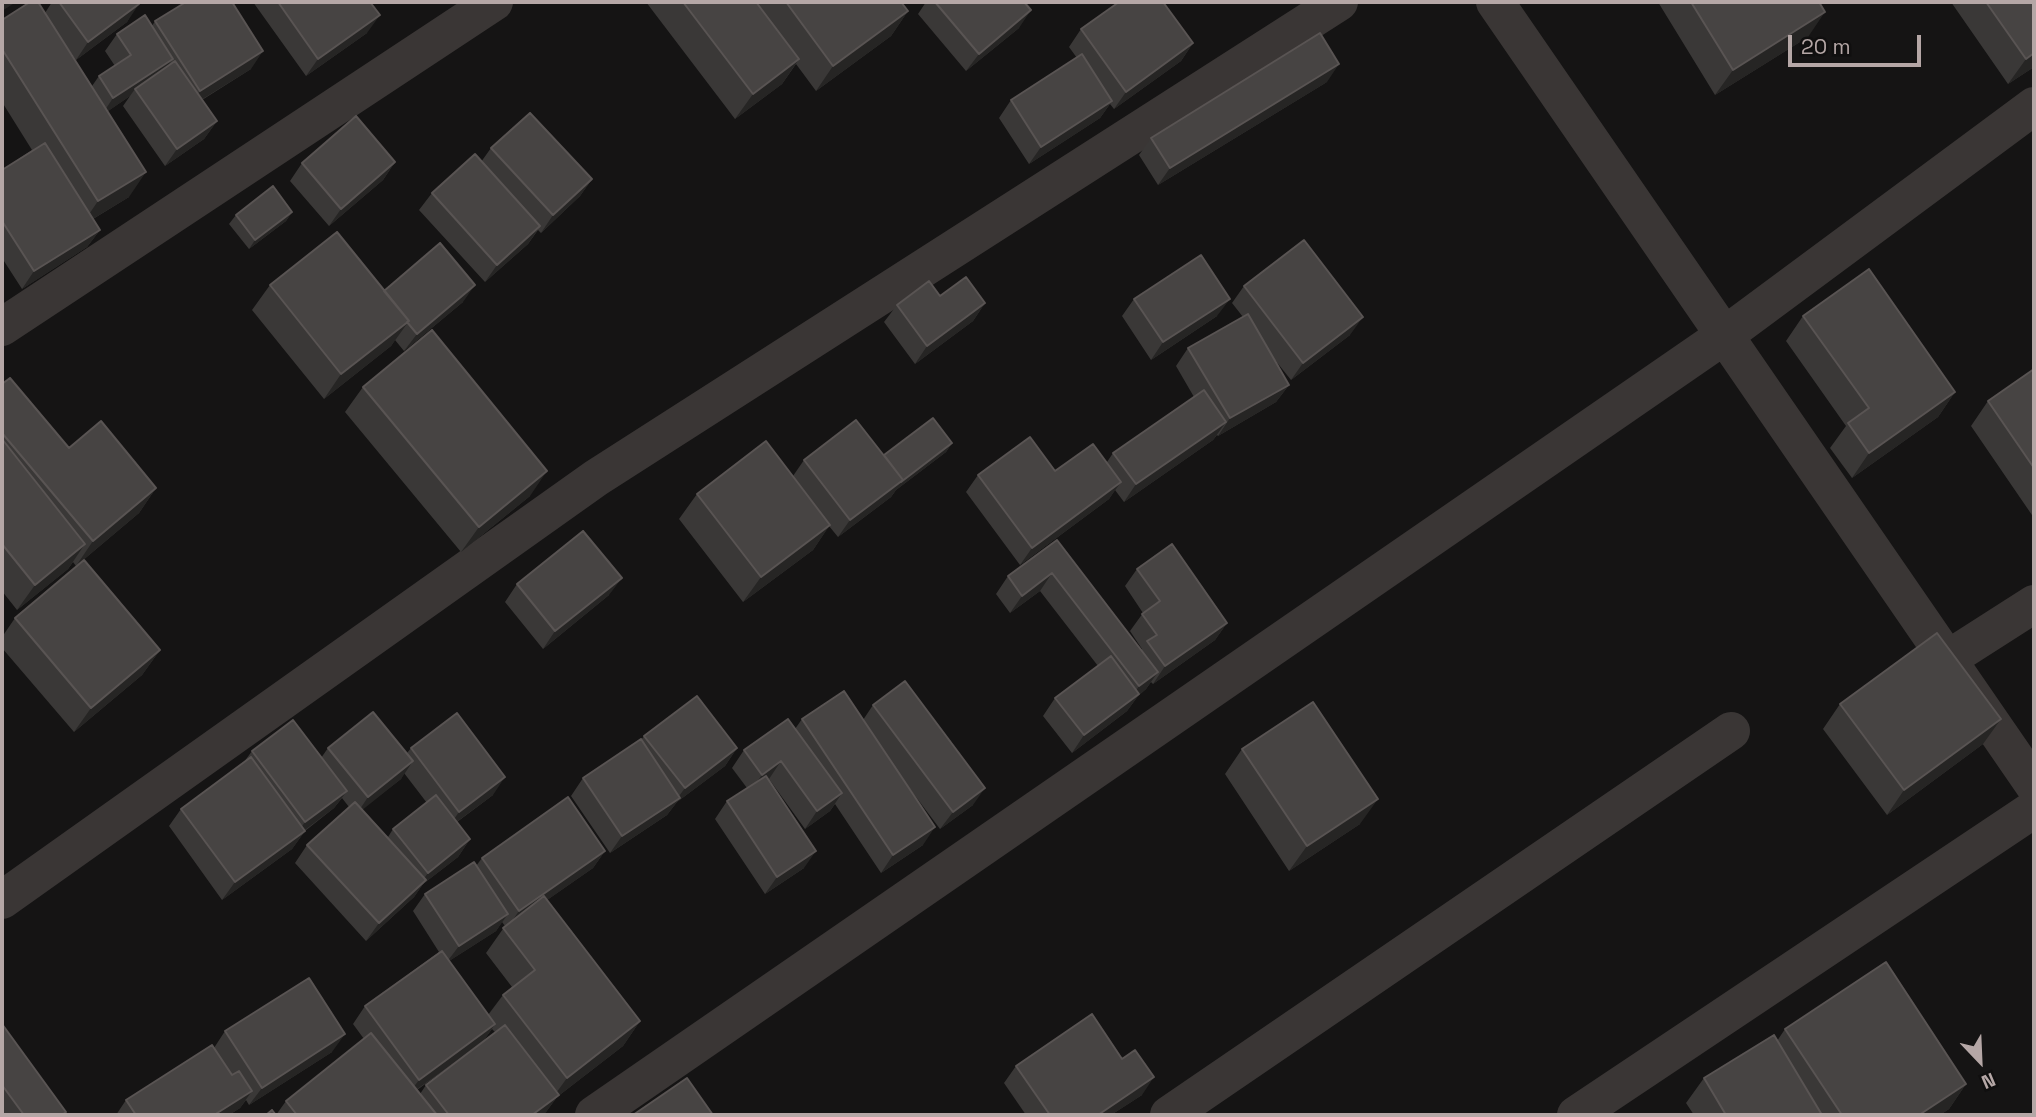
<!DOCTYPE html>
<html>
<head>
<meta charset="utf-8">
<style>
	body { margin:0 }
	#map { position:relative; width:2036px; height:1117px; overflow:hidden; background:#151414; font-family:"Space Grotesk",sans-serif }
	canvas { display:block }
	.frame { position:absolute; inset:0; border:4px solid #b5a7a6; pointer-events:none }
	.north { position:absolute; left:1945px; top:1026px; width:70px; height:70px; -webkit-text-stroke:5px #100f0f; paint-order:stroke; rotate:157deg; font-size:19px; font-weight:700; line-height:28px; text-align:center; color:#b5a7a6 }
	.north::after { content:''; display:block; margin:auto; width:24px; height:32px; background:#b5a7a6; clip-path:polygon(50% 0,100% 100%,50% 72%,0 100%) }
	.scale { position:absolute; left:1788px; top:35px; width:133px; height:32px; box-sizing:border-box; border:4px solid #b5a7a6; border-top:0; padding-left:9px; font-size:21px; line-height:24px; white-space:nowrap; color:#b5a7a6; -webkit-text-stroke:5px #100f0f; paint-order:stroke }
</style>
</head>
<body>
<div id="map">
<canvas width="2036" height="1117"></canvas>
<div class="frame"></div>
<div class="north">N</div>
<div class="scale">20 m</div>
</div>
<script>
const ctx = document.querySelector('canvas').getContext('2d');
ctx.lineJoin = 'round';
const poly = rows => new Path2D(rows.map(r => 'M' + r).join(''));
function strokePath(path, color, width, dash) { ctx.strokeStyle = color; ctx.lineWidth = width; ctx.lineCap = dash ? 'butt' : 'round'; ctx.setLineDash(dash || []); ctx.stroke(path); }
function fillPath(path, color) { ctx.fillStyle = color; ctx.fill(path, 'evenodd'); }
strokePath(poly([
	[1495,2,2034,785],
	[2,327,494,2],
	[1948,659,2034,604],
	[2,900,596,478,1339,2],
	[594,1115,1725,335,2034,106],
	[1169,1115,1731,731],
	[1576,1115,2034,809]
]), '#3a3635', 38);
fillPath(poly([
	[52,2,138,2,127,22,76,60,64,43,92,86,99,76,115,66,105,51,117,34,152,26,155,21,251,69,202,100,217,121,204,139,165,166,123,106,130,96,108,111,129,197,93,219,100,230,87,247,22,289,2,258,2,170,32,150,2,102,2,20,45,13],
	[253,2,370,2,367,33,306,76],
	[646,2,901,2,908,11,891,36,816,91,796,64,782,84,735,119],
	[926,2,1024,2,1019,28,966,71,918,14],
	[1658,2,1819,2,1808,37,1715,95],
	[1951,2,2034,2,2034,67,2008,84],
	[1081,29,1193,43,1181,61,1114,109,1110,104,1100,118,1029,164,999,118,1011,100,1077,58,1069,47],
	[1327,82,1158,185,1139,155,1151,138],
	[491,148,592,179,580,196,541,233,538,230,528,244,485,282,419,210,432,193,481,162],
	[395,162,383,180,329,226,290,181,302,163],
	[292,212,286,221,249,249,229,224,236,215],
	[270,285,384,291,463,302,404,351,395,340,391,346,324,399,252,310],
	[1244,286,1350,335,1291,380,1271,355,1289,385,1276,402,1218,436,1217,435,1213,440,1124,502,1115,490,1109,499,1020,565,966,492,978,475,1055,471,1107,462,1113,453,1194,397,1176,366,1188,348,1243,317,1232,303],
	[940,296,985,303,973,321,915,364,884,322,897,305],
	[1134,299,1217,316,1151,360,1122,316],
	[1803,316,1955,392,1938,417,1852,478,1830,448,1846,426,1786,341],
	[2034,369,2034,518,1971,426,1988,401],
	[2,384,69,448,156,488,139,513,76,566,73,562,68,569,17,610,2,591],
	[363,387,530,496,461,552,345,412],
	[952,443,946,452,896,490,891,497,838,537,829,526,813,550,743,602,679,519,697,494,793,476,804,460,884,455],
	[1057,540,1141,650,1142,649,1130,631,1143,613,1125,586,1137,569,1227,623,1215,640,1153,684,1151,682,1146,689,1138,696,1127,711,1072,753,1043,716,1055,698,1098,666,1040,591,1010,613,996,594,1008,576],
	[517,584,609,595,543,649,505,602],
	[15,618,160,650,142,675,74,732,2,648,2,637],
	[1840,704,2001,719,1983,744,1887,815,1823,729],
	[873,705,973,805,940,829,898,773,923,845,881,873,835,804,830,811,805,829,769,779,804,868,765,894,715,819,727,801,747,788,732,768,744,750,795,729,802,719,863,720],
	[644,736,737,748,725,766,677,802,667,815,610,853,571,796,583,778,641,740],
	[328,748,407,753,411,748,493,795,457,822,470,839,458,857,423,884,414,897,366,941,295,863,307,845,349,807,342,798,334,808,305,831,292,849,222,900,169,826,181,809,244,762,252,751,321,758],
	[404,773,427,803,393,829,388,837,362,809,401,779],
	[1242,749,1360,824,1289,871,1225,774],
	[605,851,593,868,547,900,640,1021,623,1046,557,1097,546,1112,542,1115,266,1115,276,1115,286,1101,364,1039,353,1024,365,1006,439,952,413,911,425,894,476,866,482,858],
	[502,922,505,926,486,953,512,987,503,995,488,1015,449,961,496,931],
	[492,1029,495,1032,483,1041],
	[473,1049,426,1085,420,1094,417,1090],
	[2,1024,66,1112,64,1115,2,1115],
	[1785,1029,1966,1084,1949,1109,1940,1115,1694,1115,1686,1103,1704,1078,1777,1041],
	[225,1031,332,1052,249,1105,246,1100,240,1108,229,1115,116,1115,126,1100,214,1048],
	[1016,1066,1142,1095,1111,1115,1026,1115,1004,1083]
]), '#3a3837');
fillPath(poly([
	[2,2,16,2,2,11],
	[139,4,127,22,76,60,88,42],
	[1031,10,1019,28,966,71,979,54],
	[908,11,891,36,816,91,833,66],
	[1825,12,1808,37,1715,95,1733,70],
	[380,15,367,33,306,76,318,59],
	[1193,43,1181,61,1114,109,1126,92],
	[263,51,251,69,188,108,200,91],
	[2034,53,2034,67,2008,84,2026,59],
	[173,59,160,76,135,89,130,96,101,116,113,98],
	[799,59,782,84,735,119,753,94],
	[1339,64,1327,82,1158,185,1170,168],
	[1112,101,1100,118,1029,164,1041,147],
	[217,121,204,139,165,166,177,149],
	[395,162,383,180,329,226,341,209],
	[146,172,129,197,81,226,98,201],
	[592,179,580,196,541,233,553,215],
	[292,212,286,221,249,249,255,240],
	[540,226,528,244,485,282,497,265],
	[100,230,87,247,22,289,34,271],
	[475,285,463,302,404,351,417,334],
	[1230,299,1217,316,1151,360,1163,342],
	[985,303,973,321,915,364,927,346],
	[1363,317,1350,335,1291,380,1303,363],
	[409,321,391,346,324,399,341,374],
	[1289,385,1276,402,1218,436,1230,418],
	[1955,392,1938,417,1852,478,1869,453],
	[1226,422,1213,440,1124,502,1136,484],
	[952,443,946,452,896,490,891,497,838,537,850,520],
	[547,471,530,496,461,552,479,527],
	[1121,482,1109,499,1020,565,1032,548],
	[156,488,139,513,76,566,93,541],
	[830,525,813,550,743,602,761,577],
	[85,544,68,569,17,610,35,585],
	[1052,573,1040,591,1010,613,1022,596],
	[622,578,609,595,543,649,555,631],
	[1227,623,1215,640,1153,684,1165,666],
	[160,650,142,675,74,732,91,708],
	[1158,672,1146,689,1138,696,1127,711,1072,753,1084,735,1129,701,1139,686],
	[2001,719,1983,744,1887,815,1904,790],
	[737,748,725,766,677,802,667,815,610,853,622,836,676,800,685,788],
	[413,761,401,779,356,815,368,797],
	[781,761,769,779,749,792,762,775],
	[505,777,493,795,447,829,459,812],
	[985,788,973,805,940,829,953,812],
	[347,791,334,808,293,839,305,822],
	[842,793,830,811,805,829,817,811],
	[1378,799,1360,824,1289,871,1307,846],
	[935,827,923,845,881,873,893,855],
	[305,831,292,849,222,900,235,882],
	[470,839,458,857,423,884,414,897,366,941,379,923,417,888,428,873],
	[605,851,593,868,507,928,519,911],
	[816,851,804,868,765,894,777,877],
	[508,914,496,931,446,963,459,946],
	[640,1021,623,1046,557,1097,546,1112,542,1115,532,1115,551,1100,567,1078],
	[495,1024,483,1042,406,1097,419,1080],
	[345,1034,332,1052,249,1105,262,1088],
	[1154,1077,1142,1095,1111,1115,1098,1115],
	[1966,1084,1949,1109,1940,1115,1919,1115],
	[252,1091,240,1108,229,1115,214,1115]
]), '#262524');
const building = poly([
	[30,2,38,2,146,172,98,201,2,49,2,20,30,2],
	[59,2,138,2,139,4,88,42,59,2],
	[186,2,232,2,263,51,200,91,155,21,186,2],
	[278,2,370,2,380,15,318,59,278,2],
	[683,2,756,2,799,59,753,94,683,2],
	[786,2,901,2,908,11,833,66,786,2],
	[935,2,1024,2,1031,10,979,54,935,2],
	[1119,2,1163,2,1193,43,1126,92,1081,29,1119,2],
	[1691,2,1819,2,1825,12,1733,70,1691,2],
	[1986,2,2034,2,2034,53,2026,59,1986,2],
	[145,15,173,59,113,98,99,76,131,55,117,34,145,15],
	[1320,33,1339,64,1170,168,1151,138,1320,33],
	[1082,54,1112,101,1041,147,1011,100,1082,54],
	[175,61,217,121,177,149,135,89,175,61],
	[530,113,592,179,553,215,491,148,530,113],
	[356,116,395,162,341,209,302,163,356,116],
	[45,143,100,230,34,271,2,221,2,170,45,143],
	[475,154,540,226,497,265,432,193,475,154],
	[273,186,292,212,255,240,236,215,273,186],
	[337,232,409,321,341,374,270,285,337,232],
	[1304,240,1363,317,1303,363,1244,286,1304,240],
	[440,243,475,285,417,334,407,322,409,321,384,291,440,243],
	[1201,255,1230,299,1163,342,1134,299,1201,255],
	[1869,269,1955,392,1869,453,1848,423,1869,408,1803,316,1869,269],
	[966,277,985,303,927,346,897,305,929,281,940,296,966,277],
	[1248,314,1289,385,1230,418,1188,348,1248,314],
	[432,330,547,471,479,527,363,387,432,330],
	[2034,369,2034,468,1988,401,2034,369],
	[10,378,69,448,101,421,156,488,93,541,2,433,2,384,10,378],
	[1204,390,1226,422,1136,484,1113,453,1204,390],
	[933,418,952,443,901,482,903,480,884,455,933,418],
	[856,420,903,480,850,520,804,460,856,420],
	[1030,437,1055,471,1093,444,1121,482,1032,548,978,475,1030,437],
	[2,439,85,544,35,585,2,544,2,439],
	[766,441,830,525,761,577,697,494,766,441],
	[583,531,622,578,555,631,517,584,583,531],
	[1057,540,1158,672,1139,686,1052,573,1022,596,1008,576,1057,540],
	[1172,544,1227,623,1165,666,1147,641,1157,635,1142,614,1160,601,1137,569,1172,544],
	[84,560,160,650,91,708,15,618,84,560],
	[1937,633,2001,719,1904,790,1840,704,1937,633],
	[1111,656,1139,694,1084,735,1055,698,1111,656],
	[905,681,985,788,953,812,873,705,905,681],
	[844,691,935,827,893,855,802,719,844,691],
	[697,696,737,748,685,788,644,736,697,696],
	[1313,702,1378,799,1307,846,1242,749,1313,702],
	[373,712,413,761,368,797,328,748,373,712],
	[457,713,505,777,459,812,411,748,457,713],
	[788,719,842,793,817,811,781,761,762,775,744,750,788,719],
	[293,720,347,791,305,822,252,751,293,720],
	[641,739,680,798,622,836,583,778,641,739],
	[251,757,305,831,235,882,181,809,251,757],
	[766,776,816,851,777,877,727,801,766,776],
	[436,795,470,839,428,873,393,829,436,795],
	[568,797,605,851,519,911,482,858,568,797],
	[355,802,426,880,379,923,307,845,355,802],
	[474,862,508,914,459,946,425,894,474,862],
	[544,896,640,1021,567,1078,503,995,535,970,503,928,544,896],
	[442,951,495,1024,419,1080,365,1006,442,951],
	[1886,962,1966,1084,1919,1115,1842,1115,1785,1029,1886,962],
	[309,978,345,1034,262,1088,225,1031,309,978],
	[1092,1014,1122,1059,1135,1050,1154,1077,1098,1115,1050,1115,1016,1066,1092,1014],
	[2,1024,66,1112,62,1115,24,1115,2,1085,2,1024],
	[505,1025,559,1095,532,1115,449,1115,426,1085,505,1025],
	[371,1033,437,1115,297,1115,286,1101,371,1033],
	[1774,1035,1822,1115,1726,1115,1704,1078,1774,1035],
	[212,1045,232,1075,239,1071,252,1091,214,1115,136,1115,126,1100,212,1045],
	[687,1078,713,1115,633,1115,687,1078],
	[272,1110,276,1115,266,1115,272,1110]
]);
fillPath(building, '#474443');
strokePath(building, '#595453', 2);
</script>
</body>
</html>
